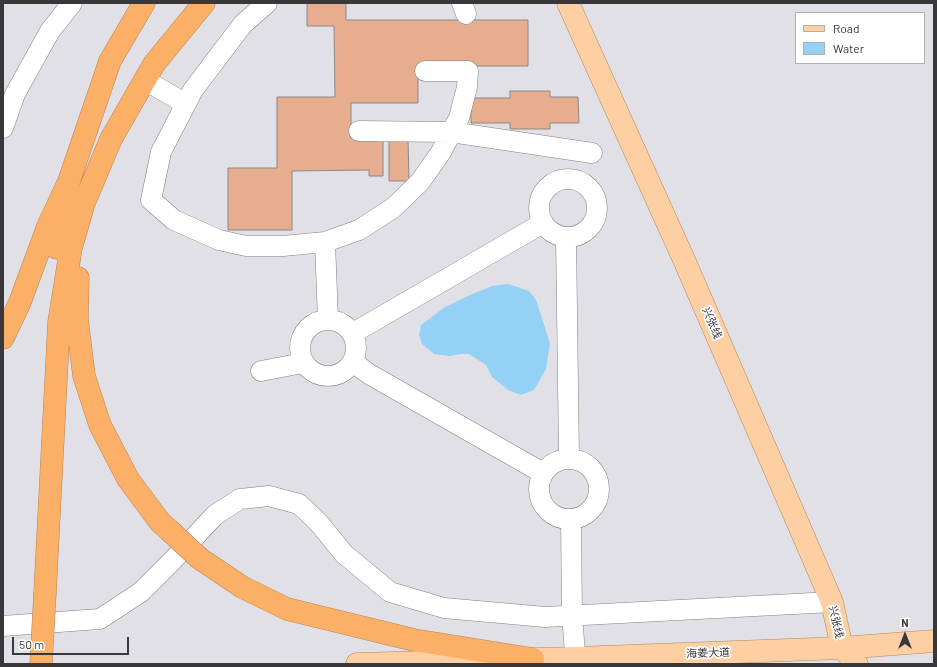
<!DOCTYPE html>
<html>
<head>
<meta charset="utf-8">
<style>
	body { margin:0 }
	#map { position:relative; width:937px; height:667px; overflow:hidden; background:#e0e0e6; font-family:Barlow,sans-serif }
	canvas { display:block }
	.frame { position:absolute; inset:0; border:4px solid #38383a; pointer-events:none }
	.legend { position:absolute; left:795px; top:12px; width:130px; height:52px; box-sizing:border-box; background:#fff; border:1px solid #afafb0; margin:0; padding:5px 7px; list-style:none; font-size:12px; color:#38383a }
	.legend li { display:flex; align-items:center; gap:8px; height:20px }
	.legend b { width:20px; border:1px solid #afafb0 }
	.north { position:absolute; left:885px; top:615px; width:40px; height:40px; -webkit-text-stroke:3px #fff; paint-order:stroke; rotate:0deg; font-size:11px; font-weight:700; line-height:16px; text-align:center; color:#38383a }
	.north::after { content:''; display:block; margin:auto; width:14px; height:18px; background:#38383a; clip-path:polygon(50% 0,100% 100%,50% 72%,0 100%) }
	.scale { position:absolute; left:12px; top:637px; width:117px; height:18px; box-sizing:border-box; border:2px solid #38383a; border-top:0; padding-left:5px; font-size:12px; line-height:14px; white-space:nowrap; color:#38383a; -webkit-text-stroke:3px #fff; paint-order:stroke }
</style>
</head>
<body>
<div id="map">
<canvas width="937" height="667"></canvas>
<div class="frame"></div>
<ul class="legend">
<li><b style="height:5px;background:#fdcfa3"></b>Road</li>
<li><b style="height:11px;background:#95d1f4"></b>Water</li>
</ul>
<div class="north">N</div>
<div class="scale">50 m</div>
</div>
<script>
const ctx = document.querySelector('canvas').getContext('2d');
ctx.lineJoin = 'round';
function fillPath(path, color) { ctx.fillStyle = color; ctx.fill(path, 'evenodd'); }
const poly = rows => new Path2D(rows.map(r => 'M' + r).join(''));
function strokePath(path, color, width, dash) { ctx.strokeStyle = color; ctx.lineWidth = width; ctx.lineCap = dash ? 'butt' : 'round'; ctx.setLineDash(dash || []); ctx.stroke(path); }
function write(font, color, halo, rows, align = 'center') {
  ctx.font = font + ' Barlow,"Noto Sans SC",sans-serif'; ctx.lineWidth = 3.5; ctx.setLineDash([]); ctx.textBaseline = 'middle'; ctx.strokeStyle = halo; ctx.fillStyle = color; for (const [text, x, y, turn = 0] of rows) {
    ctx.save(); ctx.translate(x, y); ctx.rotate((+turn || 0) * Math.PI / 180); ctx.textAlign = isNaN(turn) ? turn : align; if (halo) ctx.strokeText(text, 0, 0); ctx.fillText(text, 0, 0); ctx.restore();
  }
}
fillPath(poly([
	[508,284,529,291,536,300,550,343,546,369,534,390,521,395,508,390,492,377,486,365,469,354,461,354,449,356,434,354,422,344,419,335,421,325,445,307,470,295,492,286]
]), '#95d1f4');
const building = poly([
	[307,3,346,3,346,20,528,20,528,66,418,66,418,103,351,103,351,138,383,138,383,176,369,176,369,170,292,171,292,230,228,230,228,168,277,168,277,97,335,97,334,26,307,26,307,3],
	[510,91,550,91,550,97,578,97,579,123,550,123,550,129,510,129,510,123,471,123,471,98,510,98,510,91],
	[389,138,408,138,409,181,389,181,389,138]
]);
fillPath(building, '#e6ad8e');
strokePath(building, '#8d8886', 1);
const minor = poly([
	[267,3,243,24,193,90,161,152,151,200,174,220,219,240,246,246,283,246,325,242,359,230,393,208,420,182,441,152,459,118,467,87,468,71,425,71],
	[462,3,466,14],
	[145,80,186,104],
	[3,128,15,94,50,31,72,3],
	[359,131,451,132,592,153],
	'539 208a29 29 0 1 1 58 0a29 29 0 1 1-58 0Z',
	[566,237,569,459],
	[325,242,328,320],
	'300 348a28 28 0 1 1 56 0a28 28 0 1 1-56 0Z',
	[353,333,543,223],
	[353,362,369,374,543,473],
	[261,371,303,363],
	'539 489a30 30 0 1 1 60 0a30 30 0 1 1-60 0Z',
	[571,520,572,616,576,664],
	[3,626,100,619,141,592,174,559,215,515,240,499,269,496,299,504,319,523,344,554,390,592,444,608,545,617,832,602]
]);
const major = poly([
	[568,3,685,262,832,602,842,648,857,664],
	[357,664,576,658,842,648,934,641]
]);
const highway = poly([
	[57,248,69,181],
	[78,278,77,319,84,376,100,425,128,479,160,522,169,530],
	[3,338,20,302,48,226,69,181,110,61,144,3],
	[199,558,242,587,287,609,414,640,533,659],
	[45,593,59,322,71,248,84,203,111,139,154,64,204,3]
]);
strokePath(minor, '#808185', 21);
strokePath(major, '#b78557', 23);
strokePath(highway, '#b78557', 23);
strokePath(minor, '#fff', 20);
strokePath(major, '#fdcfa3', 22);
strokePath(highway, '#fcaf66', 22);
const highwayBridge = poly([
	[169,530,199,558],
	[41,664,45,593]
]);
strokePath(highwayBridge, '#b78557', 23, []);
strokePath(highwayBridge, '#fcaf66', 22);
write('11px', '#38383a', '#fff', [
	["兴张线",712,323,67],
	["兴张线",836,622,77],
	["海姜大道",708,653,-2]
]);
</script>
</body>
</html>
